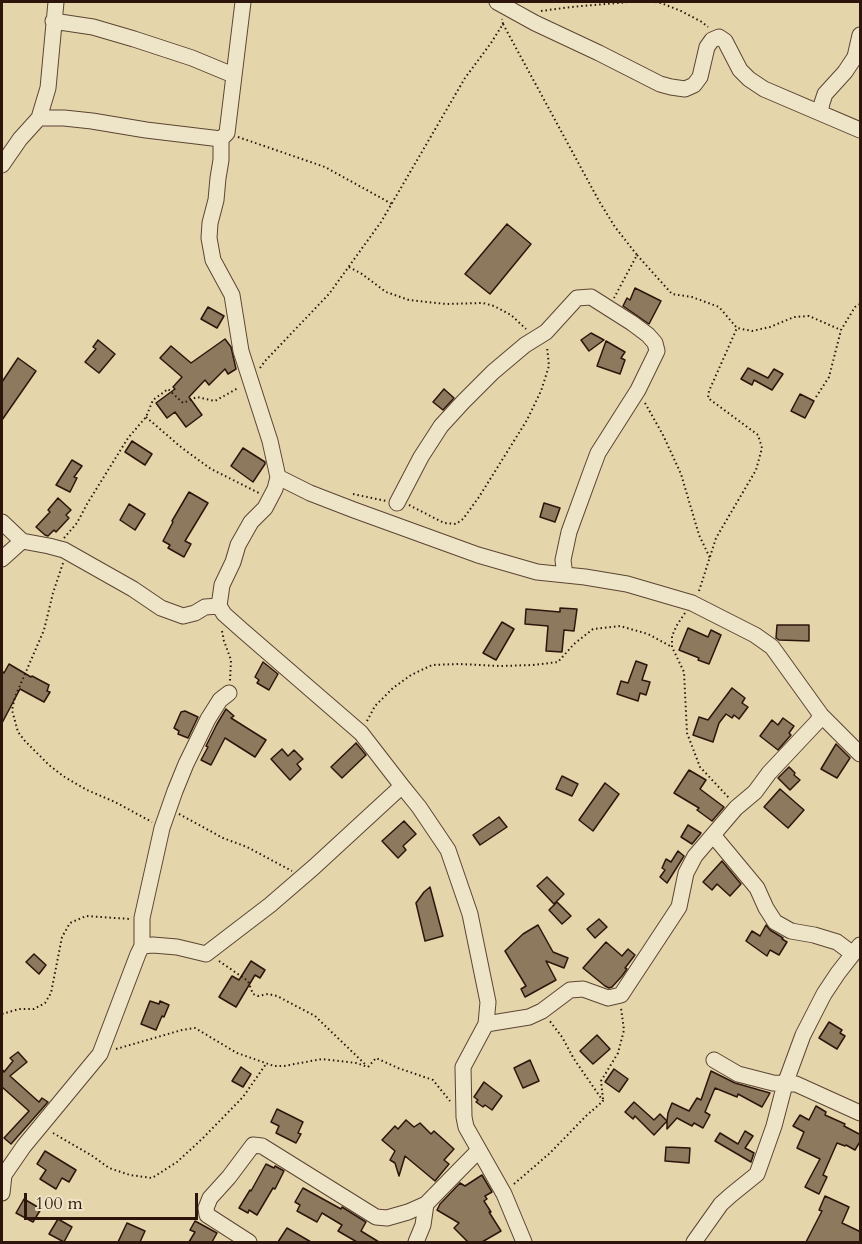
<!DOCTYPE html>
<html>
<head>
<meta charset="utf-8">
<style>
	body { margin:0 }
	#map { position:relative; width:862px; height:1244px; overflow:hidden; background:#e5d5ab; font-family:Cardo,serif }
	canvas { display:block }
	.frame { position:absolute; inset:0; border:3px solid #2d150b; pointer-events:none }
	.scale { position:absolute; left:24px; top:1193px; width:174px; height:27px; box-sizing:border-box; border:3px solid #2d150b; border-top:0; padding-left:8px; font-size:18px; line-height:21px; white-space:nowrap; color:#2d150b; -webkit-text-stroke:4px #eee4c8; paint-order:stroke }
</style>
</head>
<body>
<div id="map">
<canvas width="862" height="1244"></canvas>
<div class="frame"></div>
<div class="scale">100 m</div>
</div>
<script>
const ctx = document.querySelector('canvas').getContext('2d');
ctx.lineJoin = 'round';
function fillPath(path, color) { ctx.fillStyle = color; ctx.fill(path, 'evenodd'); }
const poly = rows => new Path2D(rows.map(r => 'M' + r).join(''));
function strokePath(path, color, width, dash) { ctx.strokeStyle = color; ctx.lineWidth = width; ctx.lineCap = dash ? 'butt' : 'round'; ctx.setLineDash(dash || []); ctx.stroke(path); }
const building = poly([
	[507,224,531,244,490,294,465,274,507,224],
	[635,288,661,301,649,324,623,306,627,298,630,300,635,288],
	[208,307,224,316,217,328,201,319,208,307],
	[591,333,604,340,589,351,581,340,591,333],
	[225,339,231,347,236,369,228,374,225,369,209,385,205,380,189,397,202,415,186,427,175,412,167,418,156,403,175,389,173,387,182,377,160,358,171,346,191,363,225,339],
	[98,340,115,354,99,373,85,362,96,349,93,347,98,340],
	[606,341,625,352,621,358,625,360,620,374,597,366,606,341],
	[18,358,36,371,2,420,2,382,18,358],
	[748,368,768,378,774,369,783,374,772,390,754,380,752,385,741,379,748,368],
	[444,389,454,398,443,410,433,402,444,389],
	[800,394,814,401,805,418,791,411,800,394],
	[132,441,152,454,145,465,125,452,132,441],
	[243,448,265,462,265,464,253,482,231,466,243,448],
	[72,460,82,466,74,477,77,478,70,492,56,485,72,460],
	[189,492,208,503,185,541,191,544,184,557,168,548,170,545,163,541,173,522,172,521,189,492],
	[58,498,71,510,66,515,69,518,56,532,54,530,48,536,45,535,36,527,50,512,48,510,58,498],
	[544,503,560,508,555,522,540,517,544,503],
	[129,504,145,514,135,530,120,520,129,504],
	[560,608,577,609,574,631,564,630,562,652,546,651,548,626,525,624,526,609,560,612,560,608],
	[502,622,514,629,496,660,483,653,502,622],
	[777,625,809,625,809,641,779,640,776,638,777,625],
	[688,628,708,637,711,630,721,635,709,664,698,660,699,658,679,650,688,628],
	[636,661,647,665,642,680,650,682,646,695,640,693,638,701,617,694,621,681,628,683,636,661],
	[263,662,278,674,269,690,257,683,259,680,255,677,263,662],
	[9,664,31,677,32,676,49,685,47,691,50,692,44,702,20,689,2,723,2,671,4,673,9,664],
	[732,688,745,698,742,703,748,707,739,719,734,715,732,718,726,714,719,723,713,742,693,735,699,717,708,720,732,688],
	[226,709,234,716,231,718,266,740,255,757,225,738,211,765,201,760,208,747,206,746,217,724,226,709],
	[185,711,198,717,188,738,178,734,179,731,174,728,181,712,185,711],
	[783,718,794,726,789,733,791,735,778,750,760,736,772,720,778,725,783,718],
	[356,743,366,755,342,778,331,767,356,743],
	[836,744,850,758,837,778,821,769,836,744],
	[282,749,288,756,294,750,303,759,297,764,301,769,290,780,271,759,282,749],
	[789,767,795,773,794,775,800,780,790,790,778,778,789,767],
	[689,770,706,780,700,789,724,807,712,821,697,810,699,808,674,793,689,770],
	[562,776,578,784,572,796,556,789,562,776],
	[605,783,619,794,593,831,579,820,605,783],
	[780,789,804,810,788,828,764,807,780,789],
	[499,817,507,827,480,845,473,835,499,817],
	[404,821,416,834,403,846,406,850,398,858,382,841,404,821],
	[688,825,701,833,692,844,681,837,688,825],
	[678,851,684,856,667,883,660,877,665,870,662,868,666,859,671,862,678,851],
	[722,861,741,884,730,896,717,884,712,890,703,882,722,861],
	[547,877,564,894,554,904,537,886,547,877],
	[430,887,443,936,425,941,416,903,424,892,430,887],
	[557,902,571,916,562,924,549,910,557,902],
	[599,919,607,927,595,938,587,929,599,919],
	[538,925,553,952,568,958,564,968,546,961,556,980,525,997,521,989,526,986,505,951,523,934,538,925],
	[766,925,770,930,783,938,782,939,787,942,779,955,770,950,767,956,746,941,752,931,760,936,766,925],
	[606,942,622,956,628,949,635,955,625,968,627,969,622,976,612,987,609,988,605,986,583,968,606,942],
	[34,954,46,965,39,974,26,962,34,954],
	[251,961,265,970,260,978,255,975,236,1007,219,997,232,976,239,980,251,961],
	[150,1001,159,1004,160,1001,169,1005,164,1017,162,1016,156,1030,141,1024,150,1001],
	[829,1022,842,1030,840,1033,845,1036,837,1049,819,1038,829,1022],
	[597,1035,610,1049,593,1064,580,1051,597,1035],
	[18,1052,27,1062,10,1076,39,1102,42,1098,48,1102,11,1144,4,1138,29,1111,2,1087,2,1069,4,1072,13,1061,10,1058,18,1052],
	[530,1060,539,1081,523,1088,514,1068,530,1060],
	[241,1067,251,1074,243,1087,232,1081,241,1067],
	[614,1069,628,1079,619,1092,605,1082,614,1069],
	[711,1071,735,1083,770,1093,762,1107,738,1094,737,1097,715,1088,705,1112,710,1115,703,1128,694,1123,692,1126,677,1118,667,1129,667,1121,654,1135,635,1116,633,1119,625,1112,634,1102,654,1120,660,1114,667,1121,668,1113,672,1103,689,1111,697,1098,701,1100,711,1071],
	[484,1082,502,1096,492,1110,485,1105,483,1107,476,1102,478,1100,474,1097,484,1082],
	[816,1106,826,1112,825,1115,845,1124,844,1126,861,1135,861,1140,855,1150,846,1145,845,1146,837,1143,823,1175,827,1177,819,1194,805,1187,820,1159,797,1148,804,1132,793,1126,800,1115,809,1120,816,1106],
	[277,1109,303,1122,298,1133,301,1134,296,1143,276,1133,279,1126,271,1122,277,1109],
	[406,1120,414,1127,420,1123,431,1134,434,1131,454,1149,444,1160,449,1164,435,1181,405,1156,399,1176,395,1163,390,1160,395,1151,382,1140,395,1126,398,1129,406,1120],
	[745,1131,753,1136,745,1148,754,1153,751,1162,715,1141,720,1133,738,1144,745,1131],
	[666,1147,690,1148,689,1163,665,1161,666,1147],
	[45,1151,76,1170,69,1182,62,1178,56,1189,40,1179,46,1170,37,1164,45,1151],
	[266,1164,274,1168,275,1166,284,1171,275,1189,273,1188,257,1215,249,1210,248,1213,239,1208,250,1190,251,1191,266,1164],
	[482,1175,492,1192,485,1196,487,1199,484,1201,491,1212,489,1212,501,1231,482,1242,468,1242,454,1228,459,1223,437,1210,440,1204,460,1183,465,1186,482,1175],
	[303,1188,341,1209,342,1207,366,1222,361,1231,379,1242,357,1242,338,1231,342,1225,322,1213,317,1222,297,1211,300,1205,295,1202,303,1188],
	[825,1196,849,1207,842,1223,861,1232,861,1242,806,1242,822,1211,819,1210,825,1196],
	[24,1199,41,1209,33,1222,16,1213,24,1199],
	[58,1219,72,1227,64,1242,49,1234,58,1219],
	[195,1221,217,1233,212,1242,189,1242,195,1232,190,1230,195,1221],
	[127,1223,145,1231,140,1242,118,1242,127,1223],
	[287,1228,311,1242,278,1242,287,1228]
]);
fillPath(building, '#8d795e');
strokePath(building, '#2d150b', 1.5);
const minor = poly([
	[243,2,227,133,221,139,221,160,218,178,216,200,210,223,209,238,213,260,232,295,241,351,270,441,278,477,275,489,265,508,251,522,238,545,233,562,222,585,219,606,224,614,242,630,361,733,402,786,419,807,448,850,470,914,488,1002,486,1024,463,1067,464,1117,466,1127,504,1194,524,1242],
	[497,2,535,23,599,53,660,84,671,87,685,89,694,85,700,77,707,47,712,40,719,37,725,41,740,70,749,79,764,89,860,130],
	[53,21,93,27,134,39,192,58,233,75],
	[820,113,822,103,825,94,845,72,855,57,860,35],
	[39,118,48,88,56,2],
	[2,165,20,139,39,118,64,118,92,121,146,130,221,139],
	[278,477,310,493,354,510,478,555,537,572,585,577,627,584,692,603,755,635,772,647,821,715,860,754],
	[397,503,421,457,441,426,463,402,493,372,525,345,546,332,577,298,591,297,632,323,648,335,655,343,657,351,638,390,598,453,592,469,569,532,563,560,565,575],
	[2,522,22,541,49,546,64,550,133,589,161,608,183,616,195,613,205,607,219,606],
	[2,559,22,541],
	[713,835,757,888,766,908,775,922,791,931,814,935,837,942,853,954],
	[142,946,142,918,162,828,175,791,186,764,208,719,220,700,229,693],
	[486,1024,529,1017,542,1011,570,990,583,989,608,998,621,995,679,907,686,873,695,856,736,808,755,792,769,773,817,722,821,715],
	[714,1060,738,1074,773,1083,796,1084,860,1113],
	[2,1193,4,1175,24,1146,100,1054,138,954,142,946,153,945,177,947,206,954,270,905,314,867,402,786],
	[249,1242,207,1215,206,1208,210,1198,229,1177,253,1145,262,1146,376,1217,387,1218,408,1212,426,1204,479,1150],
	[416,1242,423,1225,426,1204],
	[694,1242,721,1204,731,1195,757,1174,774,1126,785,1084,803,1035,824,994,838,973,860,945]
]);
strokePath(minor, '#5b4533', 17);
strokePath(poly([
	[655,2,661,3,681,11,702,22,708,27],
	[541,11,571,7,629,2],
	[503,24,599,201,615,227,637,255,614,298],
	[238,137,325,167,392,204],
	[637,255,672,294,692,297,719,307,737,328,752,331,770,327,794,317,809,316,841,330],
	[349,267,362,274,386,292,409,300,446,304,483,303,494,306,511,315,526,329],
	[260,368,265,361,329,294,381,222,465,78,491,43,503,24,502,19],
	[816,397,829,377,841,330,855,307,860,304],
	[645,403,663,435,681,474,699,535,710,558],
	[146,417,182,448,211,469,259,493],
	[353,494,386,501],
	[409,505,444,523,456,524,463,519,479,497,527,420,541,391,549,366,547,347],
	[64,538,77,523,87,504,128,438,146,417,153,400,168,389,183,403,197,397,215,401,238,388],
	[63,563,53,593,44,630,15,697,12,710,18,732,25,741,49,765,63,776,87,790,115,802,152,822],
	[699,591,716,538,756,470,762,448,758,435,708,398,709,391,737,328],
	[685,613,677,625,672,636,672,647,684,672,687,733,700,767,729,798],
	[222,631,224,641,231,660,230,681],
	[367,721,375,706,393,688,411,675,432,665,459,664,500,666,533,665,558,662,574,644,593,629,620,626,648,634,672,647],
	[179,814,223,838,247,847,292,871],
	[219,961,248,981,253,994,258,996,268,994,277,996,315,1016,367,1066],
	[2,1014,19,1009,34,1009,45,1003,51,993,62,937,70,923,86,916,130,919],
	[116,1049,182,1030,195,1028,237,1053,274,1066,284,1066,322,1059,356,1063,368,1067,376,1058,398,1068,433,1080,450,1101],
	[603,1099,601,1081,618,1053,624,1030,621,1008],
	[53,1133,91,1155,109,1168,130,1175,152,1178,177,1162,202,1139,243,1097,266,1064],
	[514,1184,550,1153,586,1116,603,1101,574,1059,562,1037,549,1020]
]), '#2d150b', 2, [1.5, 3]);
strokePath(minor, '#eee4c8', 15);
</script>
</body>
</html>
